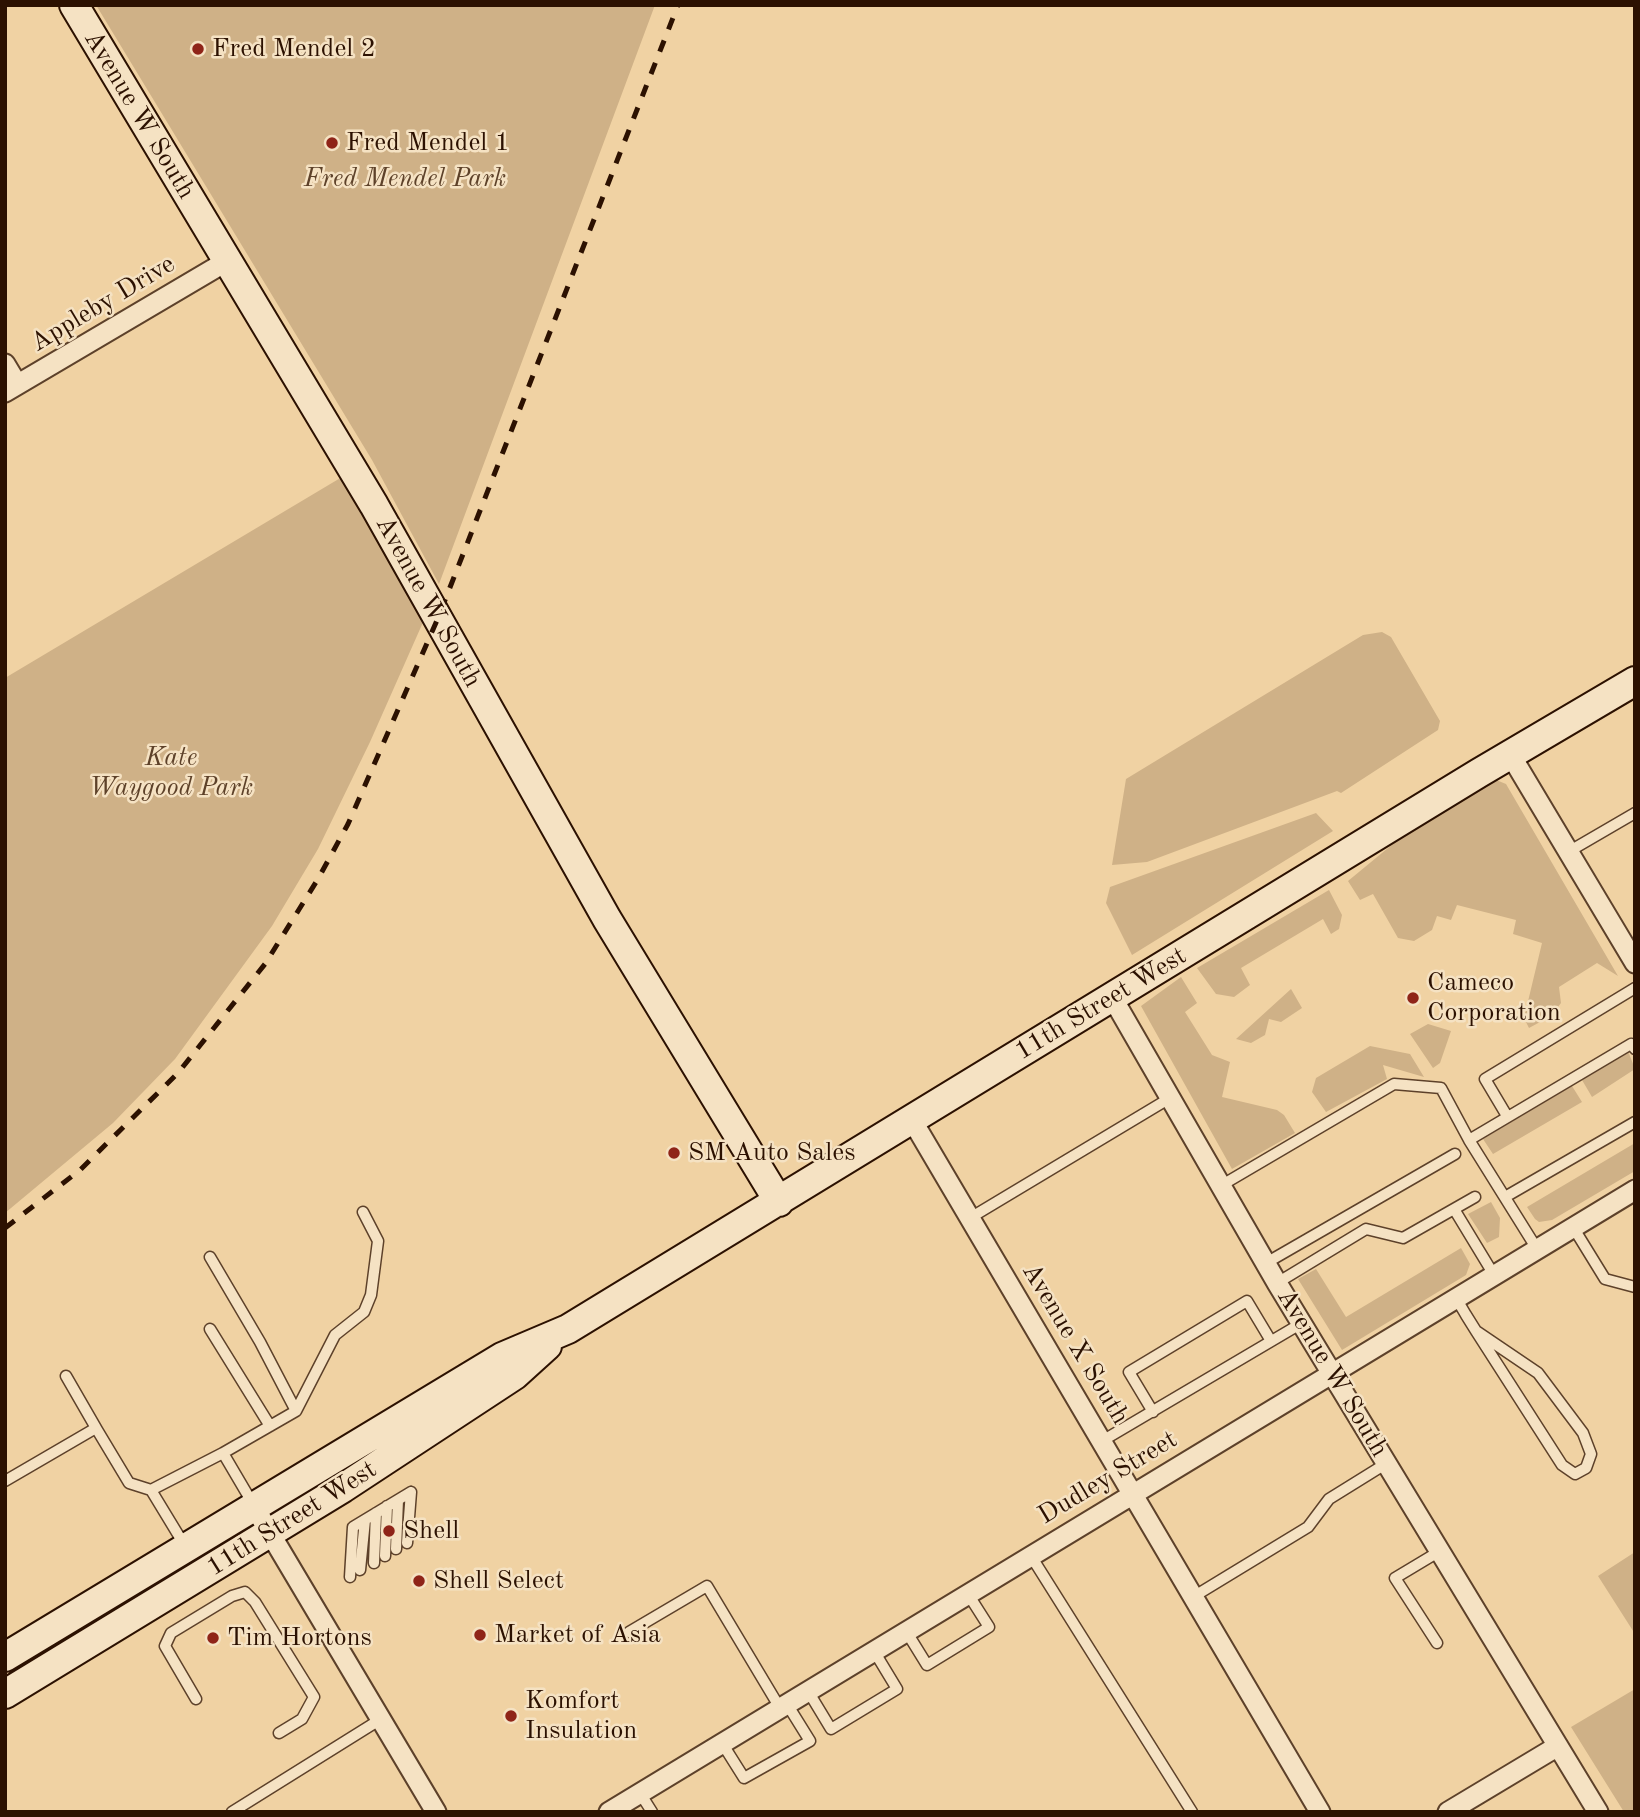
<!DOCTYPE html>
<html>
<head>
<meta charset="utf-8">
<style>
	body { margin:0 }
	#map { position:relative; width:1640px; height:1817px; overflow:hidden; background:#f0d2a3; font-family:"Old Standard TT",serif }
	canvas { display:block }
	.frame { position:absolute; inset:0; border:7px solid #2c1101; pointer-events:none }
</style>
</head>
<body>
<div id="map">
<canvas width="1640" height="1817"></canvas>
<div class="frame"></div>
</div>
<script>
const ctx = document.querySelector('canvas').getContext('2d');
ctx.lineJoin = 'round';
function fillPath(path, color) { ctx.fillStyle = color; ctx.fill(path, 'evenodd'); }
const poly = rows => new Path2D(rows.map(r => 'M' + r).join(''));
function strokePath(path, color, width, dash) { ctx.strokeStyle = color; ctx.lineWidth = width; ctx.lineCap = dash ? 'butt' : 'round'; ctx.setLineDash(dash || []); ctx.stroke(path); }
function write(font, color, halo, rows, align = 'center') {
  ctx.font = font + ' "Old Standard TT",serif'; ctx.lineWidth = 5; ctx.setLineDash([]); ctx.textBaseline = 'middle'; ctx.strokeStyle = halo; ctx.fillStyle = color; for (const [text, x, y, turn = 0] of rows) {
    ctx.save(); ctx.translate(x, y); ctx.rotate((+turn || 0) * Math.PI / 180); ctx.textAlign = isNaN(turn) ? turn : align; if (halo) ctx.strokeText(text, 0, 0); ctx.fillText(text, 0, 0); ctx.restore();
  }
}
fillPath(poly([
	[96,5,655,5,439,584,372,460],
	[342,477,424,620,370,742,318,849,272,926,175,1059,113,1123,5,1213,5,678],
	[1382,632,1391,637,1440,721,1438,730,1341,793,1337,791,1147,862,1112,865,1126,779,1363,635],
	[1479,773,1506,784,1618,976,1597,963,1559,987,1561,1003,1551,1016,1529,1028,1524,1018,1542,943,1513,934,1516,920,1457,905,1451,920,1437,916,1432,930,1414,941,1398,938,1373,894,1360,900,1348,881],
	[1316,813,1333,831,1132,955,1106,903,1110,887],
	[1329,890,1342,915,1339,929,1331,934,1323,919,1241,968,1250,985,1234,997,1216,994,1197,968],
	[1181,977,1197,1003,1185,1012,1212,1055,1230,1062,1222,1097,1277,1110,1284,1115,1295,1133,1232,1169,1141,1006],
	[1291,989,1302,1008,1281,1022,1269,1019,1265,1035,1251,1043,1236,1039],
	[1428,1024,1451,1031,1440,1063,1433,1068,1410,1034],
	[1370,1046,1410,1054,1424,1077,1383,1065,1387,1079,1326,1112,1312,1092,1316,1078],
	[1628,1051,1635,1069,1592,1097,1582,1080],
	[1572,1086,1582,1102,1493,1154,1483,1139],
	[1635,1143,1635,1171,1552,1220,1539,1222,1535,1219,1527,1207],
	[1491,1202,1500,1218,1499,1237,1487,1243,1468,1214],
	[1461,1248,1470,1264,1466,1275,1342,1350,1298,1279,1316,1269,1346,1317],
	[1635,1552,1635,1634,1598,1576],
	[1635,1689,1635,1812,1624,1812,1571,1727]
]), '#cfb187');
const lane = poly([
	[1568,852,1635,813],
	[1507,1116,1485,1079,1635,988],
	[1222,1185,1394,1084,1441,1088,1469,1140],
	[1505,1197,1635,1122],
	[1454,1209,1494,1275],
	[970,1218,1170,1098],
	[1573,1227,1605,1279,1635,1287],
	[1537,1249,1469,1140,1631,1044,1635,1049],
	[210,1257,260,1342,296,1411,223,1453],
	[1266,1263,1455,1154],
	[1277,1283,1366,1229,1403,1238,1475,1197],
	[1456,1298,1466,1315,1476,1331,1562,1465,1575,1474,1586,1468,1591,1454,1583,1433,1538,1373,1476,1331],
	[210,1329,270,1426],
	[66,1376,96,1428],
	[296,1411,335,1335,364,1312,371,1295,378,1241,363,1212],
	[1153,1412,1129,1372,1247,1301,1271,1341],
	[1102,1441,1302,1323],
	[5,1481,96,1428,129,1483,151,1490],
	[407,1543,411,1492],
	[185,1546,151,1490,223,1453,253,1504],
	[396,1549,398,1500],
	[385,1556,387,1506],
	[1031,1556,1192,1812],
	[374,1563,376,1513],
	[360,1570,365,1520],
	[350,1577,353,1527,411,1492],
	[1193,1597,1308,1527,1329,1499,1387,1463],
	[906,1631,927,1665,989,1627,968,1594],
	[629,1632,707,1586,780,1708],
	[1437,1643,1395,1578,1440,1551],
	[808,1691,831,1729,897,1689,874,1651],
	[196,1699,165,1646,171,1633,232,1596,245,1592,255,1602,314,1697,302,1719,279,1733],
	[722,1743,744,1778,810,1741,787,1704],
	[640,1793,652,1812],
	[232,1812,381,1719]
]);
const street = poly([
	[5,364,17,384],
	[5,392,227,261],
	[1510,754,1635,963],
	[1112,997,1277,1283,1598,1812],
	[912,1120,1320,1812],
	[255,1508,436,1812],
	[609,1812,1635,1190],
	[1448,1812,1558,1746]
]);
const secondary = poly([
	[74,5,374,505,607,919,779,1202],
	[5,1657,502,1357,568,1329,1479,773,1635,681],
	[5,1694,343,1488,515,1375,547,1346]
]);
strokePath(lane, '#5d412a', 13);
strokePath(street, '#5d412a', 23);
strokePath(secondary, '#2c1101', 32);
strokePath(lane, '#f5e2c3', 10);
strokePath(street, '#f5e2c3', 19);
strokePath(secondary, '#f5e2c3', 28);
strokePath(poly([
	[5,1228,80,1170,178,1073,265,964,318,879,348,824,438,618,678,5]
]), '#2c1101', 5, [12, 12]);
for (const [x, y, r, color] of [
	[198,49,7,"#8f2418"],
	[332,143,7,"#8f2418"],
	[1413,998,7,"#8f2418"],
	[674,1153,7,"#8f2418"],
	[389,1531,7,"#8f2418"],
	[419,1581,7,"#8f2418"],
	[480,1635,7,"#8f2418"],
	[213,1638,7,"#8f2418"],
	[511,1716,7,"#8f2418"]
]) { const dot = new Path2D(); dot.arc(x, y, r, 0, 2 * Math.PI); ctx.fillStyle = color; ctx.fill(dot); strokePath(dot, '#f5e2c3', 2.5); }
write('26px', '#2c1101', '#f5e2c3', [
	["Fred Mendel 2",212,49],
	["Fred Mendel 1",346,143],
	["Cameco",1427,983],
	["Corporation",1427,1013],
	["SM Auto Sales",688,1153],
	["Shell",403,1531],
	["Shell Select",433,1581],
	["Market of Asia",494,1635],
	["Tim Hortons",227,1638],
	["Komfort",525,1701],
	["Insulation",525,1731]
], 'left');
write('26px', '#2c1101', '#f5e2c3', [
	["Avenue W South",139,115,59],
	["Appleby Drive",103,304,-31],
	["Avenue W South",428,602,61],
	["11th Street West",1101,1004,-31],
	["Avenue X South",1075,1344,59],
	["Avenue W South",1332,1373,59],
	["Dudley Street",1108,1478,-31],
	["11th Street West",292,1519,-32]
]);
write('italic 26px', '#5d4129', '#f5e2c3', [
	["Fred Mendel Park",405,179],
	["Kate",171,758],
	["Waygood Park",171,788]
]);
</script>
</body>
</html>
